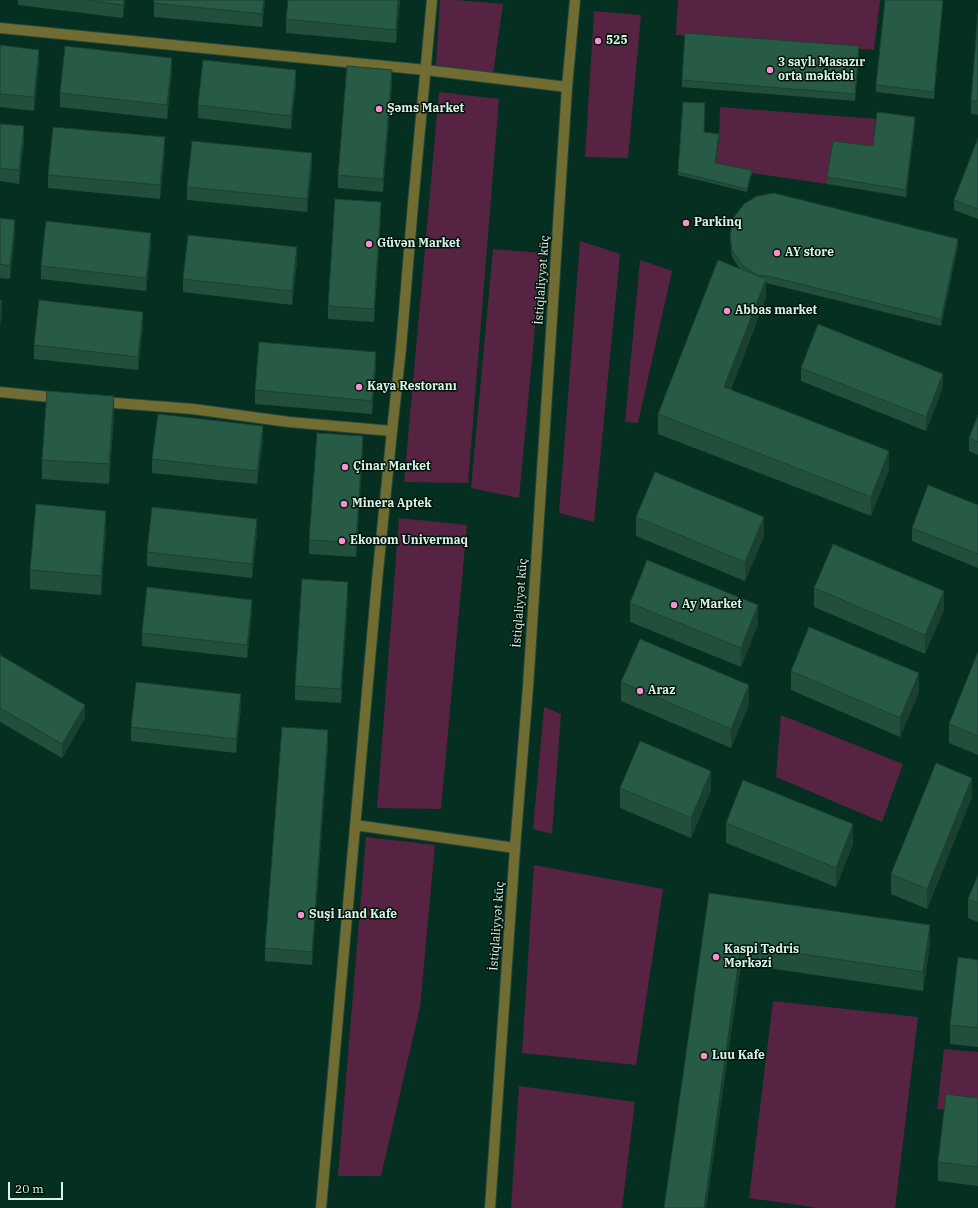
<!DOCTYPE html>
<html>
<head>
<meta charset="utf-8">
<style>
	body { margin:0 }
	#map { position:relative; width:978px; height:1208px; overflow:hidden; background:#052f20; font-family:"IBM Plex Serif",serif }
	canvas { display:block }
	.scale { position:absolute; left:8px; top:1182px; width:55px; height:18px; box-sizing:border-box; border:2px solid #d8f3e6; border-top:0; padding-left:5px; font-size:12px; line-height:14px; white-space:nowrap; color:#d8f3e6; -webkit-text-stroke:3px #01140c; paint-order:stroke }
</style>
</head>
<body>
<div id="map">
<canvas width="978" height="1208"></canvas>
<div class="scale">20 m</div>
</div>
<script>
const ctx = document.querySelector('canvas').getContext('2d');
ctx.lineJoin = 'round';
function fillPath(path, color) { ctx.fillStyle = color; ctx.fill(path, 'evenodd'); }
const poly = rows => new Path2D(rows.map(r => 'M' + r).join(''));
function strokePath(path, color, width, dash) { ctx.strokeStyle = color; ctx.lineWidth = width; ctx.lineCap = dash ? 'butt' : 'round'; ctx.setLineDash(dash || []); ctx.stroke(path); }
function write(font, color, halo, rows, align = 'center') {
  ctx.font = font + ' "IBM Plex Serif",serif'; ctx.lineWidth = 3; ctx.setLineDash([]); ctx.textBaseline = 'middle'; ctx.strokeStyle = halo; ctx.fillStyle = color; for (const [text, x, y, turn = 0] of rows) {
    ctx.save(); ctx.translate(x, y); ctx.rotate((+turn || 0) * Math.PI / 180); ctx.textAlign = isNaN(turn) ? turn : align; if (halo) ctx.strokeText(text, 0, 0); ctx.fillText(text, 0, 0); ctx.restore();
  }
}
fillPath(poly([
	[440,0,456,0,503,4,493,73,436,65],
	[678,0,880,0,874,50,676,35],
	[594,11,641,15,628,158,585,157],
	[439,92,499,99,468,483,404,482],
	[720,107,877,119,873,153,833,148,827,184,752,173,715,167,719,137],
	[580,241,620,254,594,522,559,513],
	[493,249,542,253,519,498,471,488],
	[640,260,672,271,638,423,625,422],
	[399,518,467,525,441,809,377,808],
	[544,707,561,714,552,834,533,829],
	[781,715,903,764,882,822,776,777],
	[366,837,435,845,420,1007,381,1176,338,1176],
	[534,865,663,889,636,1065,522,1053],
	[773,1001,918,1017,895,1208,819,1208,749,1198],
	[944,1049,978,1052,978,1114,937,1109],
	[519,1086,635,1102,622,1208,511,1208]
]), '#562442');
const minor = poly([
	[0,28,426,70,567,87],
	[0,392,60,398],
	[102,402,193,409,289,422,392,431],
	[355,825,515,848],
	[321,1208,377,581,392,431,401,348,413,204,432,0],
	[490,1208,515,848,528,687,567,87,575,0]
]);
strokePath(minor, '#234a3c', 12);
strokePath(minor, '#706c32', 10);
fillPath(poly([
	[18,0,125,0,123,18,18,5],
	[265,0,262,27,154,17,154,3],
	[400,0,396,43,286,33,286,19],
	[885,0,943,0,934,99,876,92,876,85],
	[978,13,978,115,971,114,971,101],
	[0,45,39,63,34,111,0,107],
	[859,53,855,101,682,87,682,80],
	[172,71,167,119,60,107,60,93],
	[296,84,291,129,198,118,198,105],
	[392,84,383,192,338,188,338,175],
	[0,124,24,140,19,184,0,181],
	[915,124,906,197,827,184,827,177,873,146],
	[704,132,719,137,715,163,752,173,747,192,678,175,678,172],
	[978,138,978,219,954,210,954,200],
	[165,151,160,199,48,188,48,175],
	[312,167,307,212,187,200,187,187],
	[381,215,374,322,328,319,328,306],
	[0,218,15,233,10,279,0,278],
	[730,234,958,246,941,326,766,283,766,298,731,389,889,470,871,516,658,434,658,414,740,269,732,257,730,240],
	[151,246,146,291,41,279,41,266],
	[297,261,292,305,183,292,183,279],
	[143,326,138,370,34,359,34,345],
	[376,366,372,414,255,404,255,390],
	[801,368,943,387,926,431,801,381],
	[114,415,109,484,42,479,42,460],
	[978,415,978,455,969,451,969,438],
	[263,439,257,484,152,473,152,459],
	[363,450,356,557,309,554,309,540],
	[978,505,978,568,912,541,912,528],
	[636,517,764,536,745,581,636,536],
	[106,530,101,595,30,589,30,570],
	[257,533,252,578,147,566,147,552],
	[814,588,944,610,925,654,814,607],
	[348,596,341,703,295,700,295,686],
	[630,603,758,624,741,667,630,622],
	[252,613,247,658,142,646,142,633],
	[978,652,978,755,949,743,949,724],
	[0,655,85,718,62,758,0,722],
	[791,671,919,692,900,737,791,690],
	[621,682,749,704,731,748,621,701],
	[241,707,236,753,131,741,131,727],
	[328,744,312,965,265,961,265,948],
	[620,788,711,790,691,838,620,808],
	[972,797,927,909,891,894,891,874],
	[726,823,853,844,836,887,726,843],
	[978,875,978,922,968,918,968,899],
	[709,893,930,944,923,991,741,964,706,1208,664,1208],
	[978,960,978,1047,950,1044,950,1025],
	[978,1098,978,1186,938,1181,938,1162]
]), '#224e3c');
fillPath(poly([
	[124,0,125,0,123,18,123,5],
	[264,0,265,0,262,27,262,14],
	[398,0,400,0,396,43,396,30],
	[943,0,934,99,934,92],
	[859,46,859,53,855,101,855,94],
	[39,50,39,63,34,111,34,97],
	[172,58,172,71,167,119,167,105],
	[296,70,296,84,291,129,291,116],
	[392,70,392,84,383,192,383,179],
	[915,117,915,124,906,197,906,190],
	[24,126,24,140,19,184,19,170],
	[719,134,719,137,715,167,715,163],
	[165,137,165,151,160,199,160,185],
	[312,153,312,167,307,212,307,199],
	[752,170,752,173,747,192,747,189],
	[381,202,381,215,374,322,374,309],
	[15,220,15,233,10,279,10,266],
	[151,233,151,246,146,291,146,278],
	[958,239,958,246,941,326,941,319],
	[297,247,297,261,292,305,292,291],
	[766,279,766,298,724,406,724,387],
	[2,300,2,314,0,328,0,314],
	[143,312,143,326,138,370,138,357],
	[376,352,376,366,372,414,372,401],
	[943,374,943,387,926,431,926,417],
	[114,396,114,415,109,484,109,464],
	[263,426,263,439,257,484,257,471],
	[363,436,363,450,356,557,356,543],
	[889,451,889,470,871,516,871,497],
	[106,511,106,530,101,595,101,576],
	[764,517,764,536,745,581,745,562],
	[257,519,257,533,252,578,252,564],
	[348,582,348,596,341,703,341,689],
	[944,591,944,610,925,654,925,635],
	[252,600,252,613,247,658,247,645],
	[758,605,758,624,741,667,741,648],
	[919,673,919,692,900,737,900,718],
	[749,685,749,704,731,748,731,729],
	[241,694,241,707,236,753,236,739],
	[85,705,85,718,62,758,62,744],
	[328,730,328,744,312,965,312,952],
	[711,771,711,790,691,838,691,818],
	[972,778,972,797,927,909,927,889],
	[853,824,853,844,836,887,836,868],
	[930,925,930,944,923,991,923,972],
	[741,945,741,964,706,1208,704,1208]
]), '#1b4031');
const building = poly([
	[86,0,124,0,123,5,86,0],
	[154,0,264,0,262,14,154,3,154,0],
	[288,0,398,0,396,30,286,19,288,0],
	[885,0,943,0,934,92,876,85,885,0],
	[978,13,978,101,971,101,978,13],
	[685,33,859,46,855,94,682,80,685,33],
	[0,45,39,50,34,97,0,94,0,45],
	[65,46,172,58,167,105,60,93,65,46],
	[203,60,296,70,291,116,198,105,203,60],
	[347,66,392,70,383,179,338,175,347,66],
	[683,102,705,103,704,132,719,134,715,163,752,170,747,189,678,172,683,102],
	[877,112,915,117,906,190,827,177,833,141,873,146,877,112],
	[0,124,24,126,19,170,0,168,0,124],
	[53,127,165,137,160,185,48,175,53,127],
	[978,138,978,209,954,200,978,138],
	[192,141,312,153,307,199,187,187,192,141],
	[774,193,958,239,941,319,772,277,757,275,743,266,732,250,730,234,734,217,744,204,757,196,774,193],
	[335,199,381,202,374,309,328,306,335,199],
	[0,218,15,220,10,266,0,264,0,218],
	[46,221,151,233,146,278,41,266,46,221],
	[188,235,297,247,292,291,183,279,188,235],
	[718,260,766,279,724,387,889,451,871,497,658,414,718,260],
	[0,300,2,300,0,314,0,300],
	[39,300,143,312,138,357,34,345,39,300],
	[818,324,943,374,926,417,801,368,818,324],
	[259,342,376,352,372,401,255,390,259,342],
	[47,391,114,396,109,464,42,460,47,391],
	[158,414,263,426,257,471,152,459,158,414],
	[978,415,978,442,969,438,978,415],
	[317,433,363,436,356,543,309,540,317,433],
	[655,472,764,517,745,562,636,517,655,472],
	[928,485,978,505,978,554,912,528,928,485],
	[36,504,106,511,101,576,30,570,36,504],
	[152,507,257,519,252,564,147,552,152,507],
	[833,544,944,591,925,635,814,588,833,544],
	[647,560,758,605,741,648,630,603,647,560],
	[302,579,348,582,341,689,295,686,302,579],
	[147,587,252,600,247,645,142,633,147,587],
	[809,627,919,673,900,718,791,671,809,627],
	[640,639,749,685,731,729,621,682,640,639],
	[978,652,978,736,949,724,978,652],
	[0,655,85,705,62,744,0,708,0,655],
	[136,682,241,694,236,739,131,727,136,682],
	[282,727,328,730,312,952,265,948,282,727],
	[640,741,711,771,691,818,620,788,640,741],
	[936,763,972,778,927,889,891,874,936,763],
	[743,780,853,824,836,868,726,823,743,780],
	[978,875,978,903,968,899,978,875],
	[709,893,930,925,923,972,741,945,704,1208,664,1208,709,893],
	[958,957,978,960,978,1028,950,1025,958,957],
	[946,1094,978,1098,978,1167,938,1162,946,1094]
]);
fillPath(building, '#275b46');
strokePath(building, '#1b4031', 1);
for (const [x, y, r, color] of [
	[598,41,4,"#f790cd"],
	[770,70,4,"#f790cd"],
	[379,109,4,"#f790cd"],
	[686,223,4,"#f790cd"],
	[369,244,4,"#f790cd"],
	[777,253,4,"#f790cd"],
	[727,311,4,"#f790cd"],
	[359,387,4,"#f790cd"],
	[345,467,4,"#f790cd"],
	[344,504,4,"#f790cd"],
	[342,541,4,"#f790cd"],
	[674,605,4,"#f790cd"],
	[640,691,4,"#f790cd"],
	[301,915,4,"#f790cd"],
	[716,957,4,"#f790cd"],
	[704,1056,4,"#f790cd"]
]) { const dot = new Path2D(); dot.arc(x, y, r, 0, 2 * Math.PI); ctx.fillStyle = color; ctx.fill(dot); strokePath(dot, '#01140c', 1.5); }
write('bold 12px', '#d8f3e6', '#01140c', [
	["525",606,41],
	["3 saylı Masazır",778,63],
	["orta məktəbi",778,77],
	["Şəms Market",387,109],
	["Parkinq",694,223],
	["Güvən Market",377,244],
	["AY store",785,253],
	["Abbas market",735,311],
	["Kaya Restoranı",367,387],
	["Çinar Market",353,467],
	["Minera Aptek",352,504],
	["Ekonom Univermaq",350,541],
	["Ay Market",682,605],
	["Araz",648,691],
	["Suşi Land Kafe",309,915],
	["Kaspi Tədris",724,950],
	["Mərkəzi",724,964],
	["Luu Kafe",712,1056]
], 'left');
write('12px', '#d8f3e6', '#01140c', [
	["İstiqlaliyyət küç",542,280,-86],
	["İstiqlaliyyət küç",520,603,-86],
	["İstiqlaliyyət küç",497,926,-86]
]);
</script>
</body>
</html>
